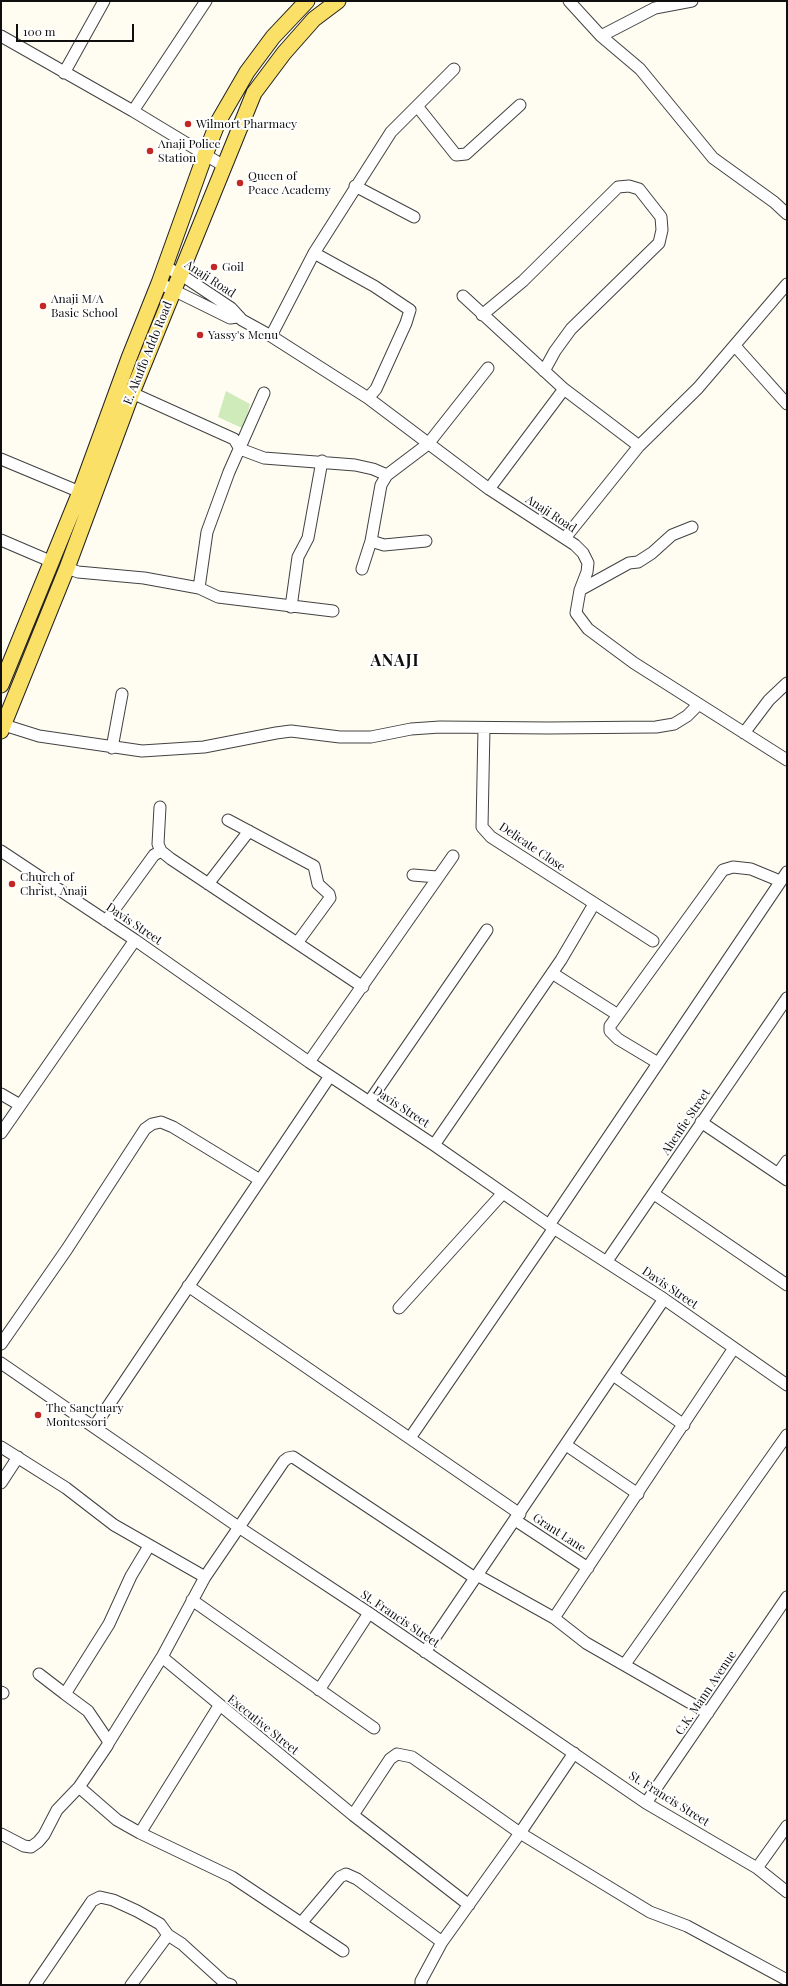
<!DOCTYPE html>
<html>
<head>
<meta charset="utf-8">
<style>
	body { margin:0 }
	#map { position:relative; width:788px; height:1986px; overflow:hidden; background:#fffdf2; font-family:"Playfair Display",serif }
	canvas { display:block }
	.frame { position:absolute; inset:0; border:2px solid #0f0f0f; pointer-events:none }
	.scale { position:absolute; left:16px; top:24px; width:118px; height:18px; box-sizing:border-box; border:2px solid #0f0f0f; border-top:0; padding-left:5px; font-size:12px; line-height:14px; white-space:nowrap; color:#0f0f0f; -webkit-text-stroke:3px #fff; paint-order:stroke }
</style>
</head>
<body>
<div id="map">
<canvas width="788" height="1986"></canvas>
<div class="frame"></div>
<div class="scale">100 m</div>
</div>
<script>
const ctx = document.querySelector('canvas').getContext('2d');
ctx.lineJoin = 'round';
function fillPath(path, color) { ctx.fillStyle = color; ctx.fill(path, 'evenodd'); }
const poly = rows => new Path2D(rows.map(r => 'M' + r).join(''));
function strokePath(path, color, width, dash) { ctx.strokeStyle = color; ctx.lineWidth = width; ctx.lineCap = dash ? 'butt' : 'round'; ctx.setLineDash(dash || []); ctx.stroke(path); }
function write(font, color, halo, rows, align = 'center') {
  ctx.font = font + ' "Playfair Display",serif'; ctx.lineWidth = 4; ctx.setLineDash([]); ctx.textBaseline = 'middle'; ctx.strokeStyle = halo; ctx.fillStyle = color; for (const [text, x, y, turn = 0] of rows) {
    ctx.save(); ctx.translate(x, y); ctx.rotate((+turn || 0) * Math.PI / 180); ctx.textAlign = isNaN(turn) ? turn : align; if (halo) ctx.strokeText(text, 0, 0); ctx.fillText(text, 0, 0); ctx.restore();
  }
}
fillPath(poly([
	[226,391,250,404,244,429,218,417]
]), '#d0ebba');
const minor = poly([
	[569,1,601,36,640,69,713,158,774,202,787,214],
	[1,36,133,111,224,166],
	[601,36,655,8,692,1],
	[64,73,104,1],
	[417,106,456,155,466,154,520,105],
	[133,111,206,1],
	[355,186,414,217],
	[314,253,374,286,410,310,406,323,376,389,368,398],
	[165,267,180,274,231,308,242,320,271,336,368,398,489,489,575,545,583,553,588,563,587,572,580,590,576,613,588,629,634,663,787,760],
	[159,283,230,318,238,317],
	[463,296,564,389,639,446],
	[482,315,523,281,618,187,629,186,639,189,661,217,662,230,659,243,571,329,555,351,544,371],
	[271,336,314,253,391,132,454,69],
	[735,346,787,404],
	[132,393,234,439,240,449,264,458,355,465,373,469,387,475],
	[1,459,80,492],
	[489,489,564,389],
	[565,538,639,446,698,388,787,284],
	[1,540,50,561],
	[371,541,384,545,426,541],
	[67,568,78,572,144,578,199,588,218,597,333,611],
	[362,569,371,541,381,485,387,475,428,444,488,368],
	[199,588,207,532,229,472,264,393],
	[580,590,629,563,638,562,652,553,672,535,692,527],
	[291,607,298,557,308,538,322,461],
	[4,725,39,736,142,751,204,747,276,733,291,731,340,737,371,737,411,729,440,727,549,728,656,727,674,724,687,716,699,704],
	[484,728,482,827,491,837,653,941],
	[744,733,769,700,787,683],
	[112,748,122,694],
	[160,807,158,844,161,851,171,859,363,987],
	[228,820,314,866,318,884,329,894,330,898,297,943],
	[1,851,135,940,309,1062,434,1145,549,1225,664,1299,787,1385],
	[413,875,437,877],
	[208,884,249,831],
	[106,921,154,855,161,851],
	[552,973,618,1015],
	[309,1062,453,856],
	[658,1063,618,1039,610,1031,610,1026,723,870,733,867,751,869,780,881],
	[1,1094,20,1105],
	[369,1102,487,930],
	[701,1122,787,1180],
	[1,1133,135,940],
	[434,1145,561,960,594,904],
	[778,1174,787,1161],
	[654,1194,787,1285],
	[549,1225,787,872],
	[607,1261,787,998],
	[188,1286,520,1514],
	[399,1308,503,1193],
	[1,1344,67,1249,145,1129,152,1124,161,1122,173,1127,260,1180],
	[1,1363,240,1528,369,1613,646,1803,757,1868,787,1892],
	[613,1375,684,1425],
	[94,1427,330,1076],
	[410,1438,554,1228],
	[566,1445,638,1494],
	[1,1447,66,1488,114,1525,205,1577],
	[1,1483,18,1457],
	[515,1520,588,1568],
	[477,1575,554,1618,586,1643,708,1713],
	[192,1600,374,1728],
	[554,1618,734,1348],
	[425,1652,664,1299],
	[625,1664,787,1435],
	[39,1674,65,1694,109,1624,131,1576,149,1546],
	[319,1690,369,1613],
	[1,1692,3,1693],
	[109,1742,162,1657],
	[79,1787,117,1820,140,1833,232,1877,343,1951],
	[646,1803,787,1597],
	[353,1815,390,1759,397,1754,412,1757,520,1833,650,1912,687,1926,787,1980],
	[140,1833,219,1706],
	[1,1834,24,1846,31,1847,38,1842,44,1835,57,1810,79,1787,107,1746,109,1742,88,1711,65,1694],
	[757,1868,787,1826],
	[469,1905,353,1815,162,1657,205,1577,284,1461,288,1458,293,1457,475,1578],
	[302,1922,340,1877,346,1874,357,1879,442,1942],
	[35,1985,88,1907,92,1901,100,1897,113,1900,137,1911,160,1924,168,1935],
	[131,1985,168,1935,182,1944,225,1983,231,1985],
	[421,1985,421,1981,442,1942,520,1833,574,1753]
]);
const major = poly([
	[1,685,80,492,129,358,159,283,205,155,218,122,247,72,273,37,307,1],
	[1,731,67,568,132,393,254,93,284,53,314,19,338,1]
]);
strokePath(minor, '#424242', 13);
strokePath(major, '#202020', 17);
strokePath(minor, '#fff', 11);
strokePath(major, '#fae066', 15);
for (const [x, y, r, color] of [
	[188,124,4,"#c32724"],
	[150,151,4,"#c32724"],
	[240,183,4,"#c32724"],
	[214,267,4,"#c32724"],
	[43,306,4,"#c32724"],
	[200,335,4,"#c32724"],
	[12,884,4,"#c32724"],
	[38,1415,4,"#c32724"]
]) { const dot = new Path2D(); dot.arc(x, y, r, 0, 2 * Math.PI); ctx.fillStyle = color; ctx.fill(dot); strokePath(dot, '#fff', 1.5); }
write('12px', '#0f0f0f', '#fff', [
	["Wilmort Pharmacy",196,124],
	["Anaji Police",158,144],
	["Station",158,158],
	["Queen of",248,176],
	["Peace Academy",248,190],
	["Goil",222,267],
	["Anaji M/A",51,299],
	["Basic School",51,313],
	["Yassy's Menu",208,335],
	["Church of",20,877],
	["Christ, Anaji",20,891],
	["The Sanctuary",46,1408],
	["Montessori",46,1422]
], 'left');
write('12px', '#0f0f0f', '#fff', [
	["Anaji Road",210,279,33],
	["E. Akuffo Addo Road",148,353,-68],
	["Anaji Road",551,514,33],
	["Delicate Close",532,847,34],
	["Davis Street",134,924,34],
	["Davis Street",401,1107,33],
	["Ahenfie Street",686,1122,-56],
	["Davis Street",670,1288,34],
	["Grant Lane",559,1533,33],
	["St. Francis Street",400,1619,34],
	["C.K. Mann Avenue",706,1693,-56],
	["Executive Street",263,1725,39],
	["St. Francis Street",669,1799,32]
]);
ctx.letterSpacing = '1px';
write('bold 16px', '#0f0f0f', '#fff', [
	["ANAJI",395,661]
]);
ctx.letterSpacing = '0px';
</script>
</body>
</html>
